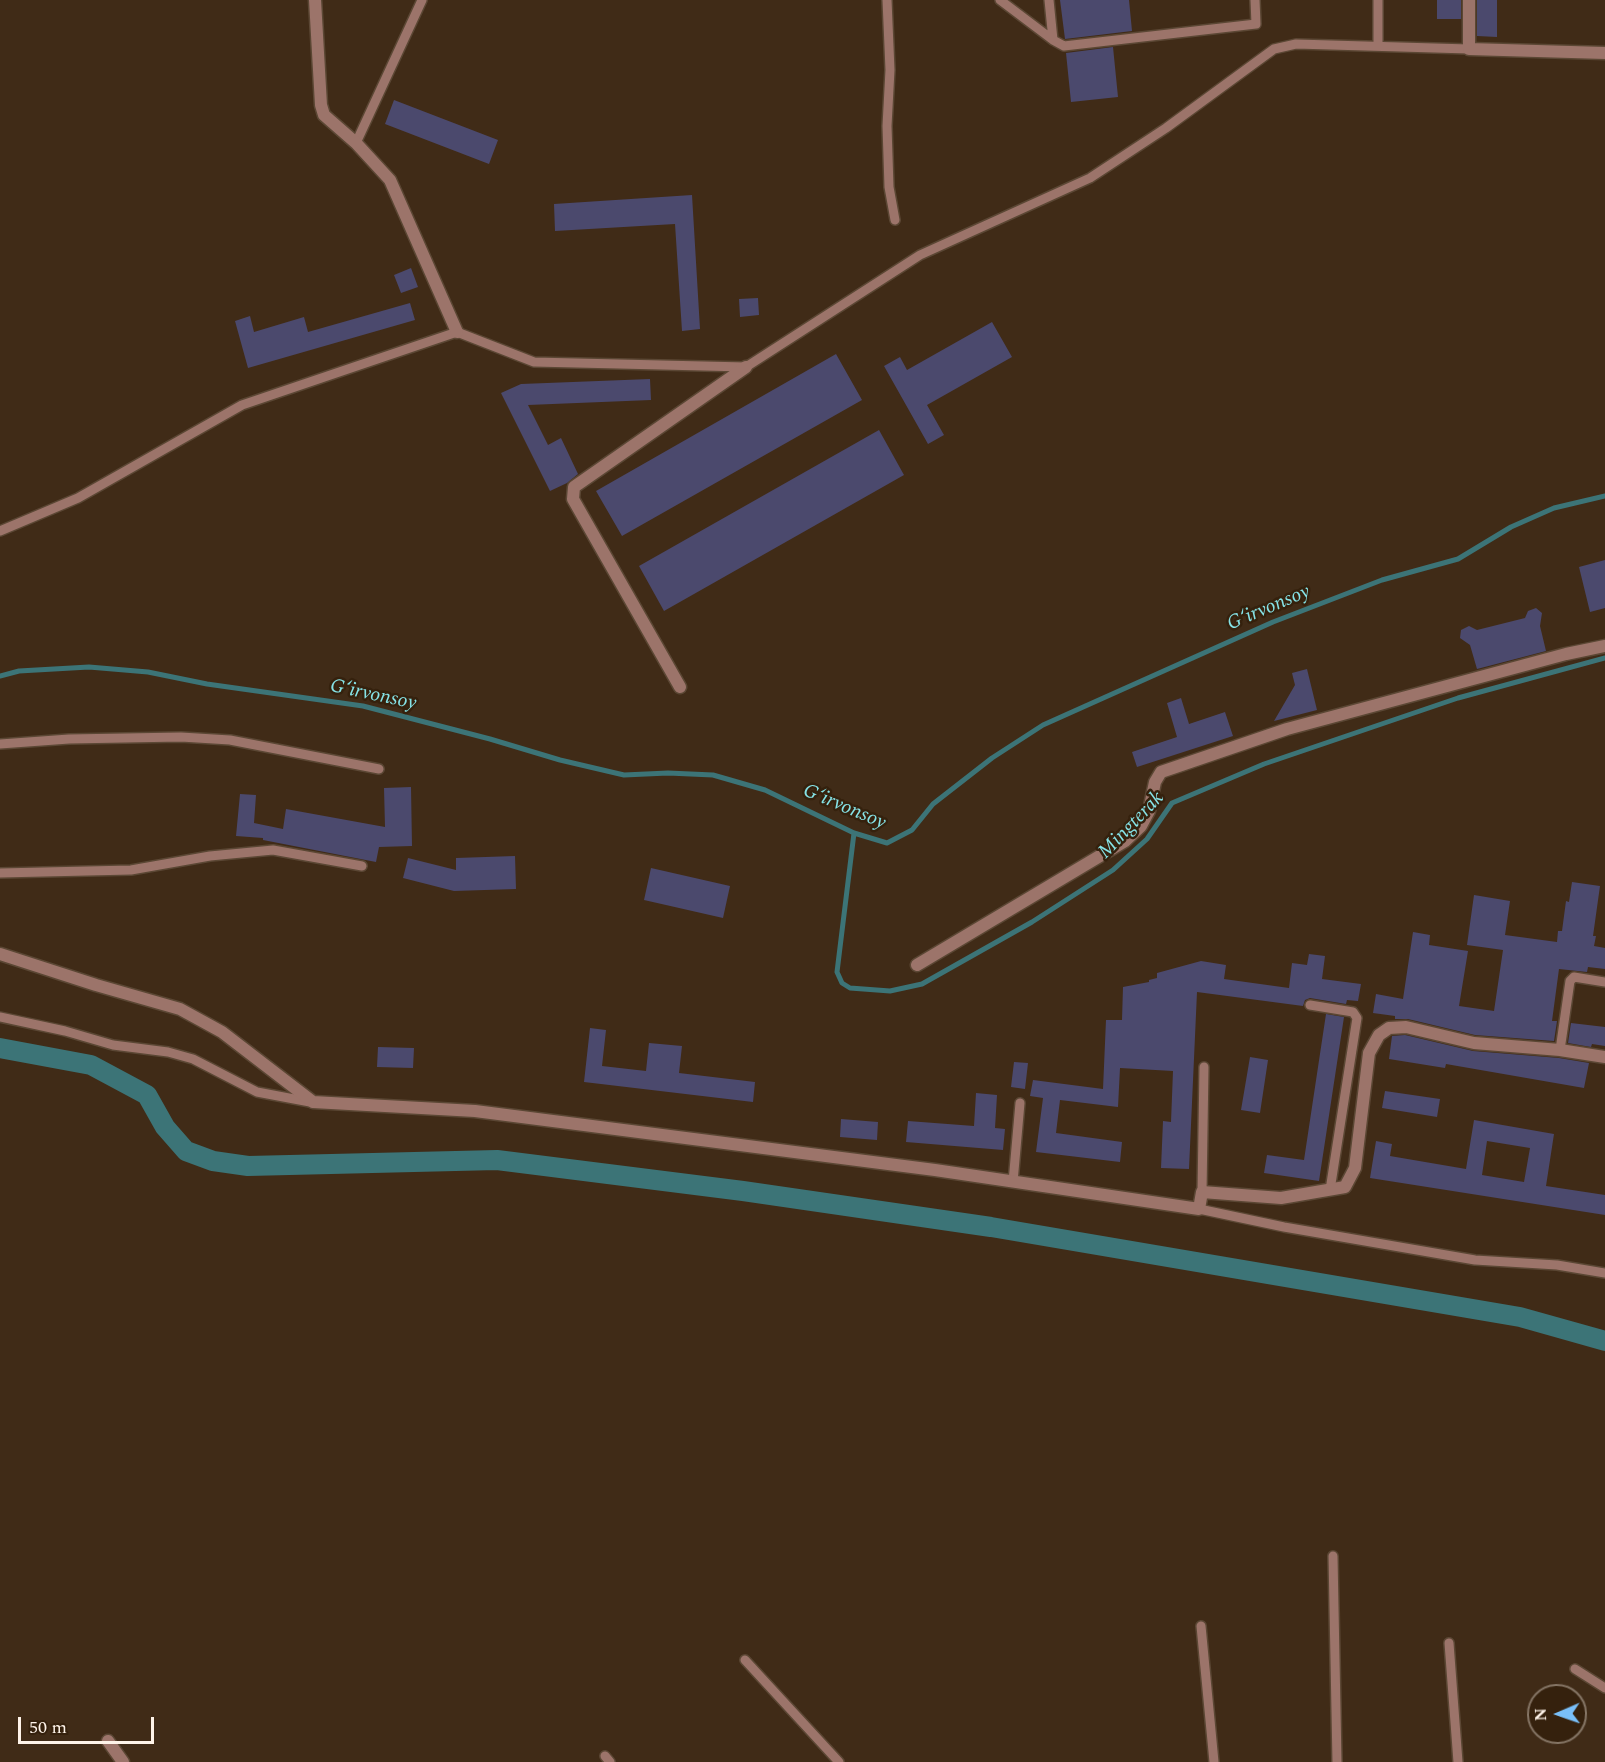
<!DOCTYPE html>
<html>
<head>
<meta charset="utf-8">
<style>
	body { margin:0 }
	#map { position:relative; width:1605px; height:1762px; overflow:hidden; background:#402b17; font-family:Spectral,serif }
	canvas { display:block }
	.north { position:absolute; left:1527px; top:1684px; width:60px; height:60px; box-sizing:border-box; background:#35210d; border:2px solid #857565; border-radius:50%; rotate:268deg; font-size:16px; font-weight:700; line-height:24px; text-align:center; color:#fef3e9 }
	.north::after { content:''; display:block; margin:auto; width:21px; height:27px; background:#79bff8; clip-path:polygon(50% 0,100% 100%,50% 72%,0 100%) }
	.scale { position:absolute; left:18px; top:1717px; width:136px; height:27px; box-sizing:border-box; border:3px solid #fef3e9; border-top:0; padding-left:8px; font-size:18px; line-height:21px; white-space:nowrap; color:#fef3e9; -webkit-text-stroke:4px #35210d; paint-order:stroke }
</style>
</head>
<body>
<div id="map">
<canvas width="1605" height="1762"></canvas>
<div class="north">N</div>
<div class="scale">50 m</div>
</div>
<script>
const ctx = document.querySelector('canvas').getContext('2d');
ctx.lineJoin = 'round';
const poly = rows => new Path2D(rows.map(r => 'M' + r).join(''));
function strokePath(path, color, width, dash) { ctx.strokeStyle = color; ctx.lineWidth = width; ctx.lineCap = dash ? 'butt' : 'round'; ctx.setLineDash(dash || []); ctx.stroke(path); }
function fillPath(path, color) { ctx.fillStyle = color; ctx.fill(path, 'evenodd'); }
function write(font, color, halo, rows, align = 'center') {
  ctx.font = font + ' Spectral,serif'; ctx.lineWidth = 5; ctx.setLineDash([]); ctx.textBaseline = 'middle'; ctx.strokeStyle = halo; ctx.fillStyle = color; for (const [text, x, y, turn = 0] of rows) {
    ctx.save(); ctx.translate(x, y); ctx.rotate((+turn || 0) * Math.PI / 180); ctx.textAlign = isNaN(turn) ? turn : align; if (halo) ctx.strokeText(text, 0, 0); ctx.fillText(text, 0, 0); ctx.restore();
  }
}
strokePath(poly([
	[0,676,19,671,89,667,148,672,207,684,363,706,490,739,560,760,624,775,668,773,713,775,765,790,854,833,887,843,912,830,933,804,992,758,1043,725,1273,622,1382,580,1458,559,1511,527,1554,508,1605,496],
	[854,833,837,972,842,983,850,988,890,991,922,984,1032,922,1113,870,1147,839,1172,803,1264,764,1458,698,1605,658]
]), '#3c7477', 5);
strokePath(poly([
	[0,1048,91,1065,147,1095,165,1127,186,1151,213,1161,248,1166,497,1160,743,1191,991,1227,1520,1317,1605,1341]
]), '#3c7477', 20);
fillPath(poly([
	[1060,0,1129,0,1132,31,1065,39],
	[1437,0,1461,0,1461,19,1437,19],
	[1477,0,1497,0,1497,37,1477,36],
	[1113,47,1118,97,1071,102,1066,53],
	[394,100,498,140,489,164,385,124],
	[692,195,700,329,682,331,675,224,555,231,554,204],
	[411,268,418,287,401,293,394,275],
	[758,298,759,315,740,317,739,299],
	[410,303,415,320,248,368,235,321,250,316,254,332,304,317,308,332],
	[992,322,1012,357,927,405,944,435,928,444,884,366,900,357,907,370],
	[836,354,862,400,622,536,596,491],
	[650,379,651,400,528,405,548,445,561,438,578,474,567,483,550,491,501,393,521,384],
	[879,430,904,475,664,611,639,566],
	[1605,560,1605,608,1590,612,1579,567],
	[1536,608,1542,613,1540,626,1546,651,1477,669,1470,645,1460,638,1461,630,1469,626,1477,630,1525,618,1528,611],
	[1307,669,1317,710,1274,721,1295,685,1292,673],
	[1181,698,1189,724,1225,712,1233,736,1137,767,1132,752,1177,737,1167,703],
	[411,787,412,846,379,847,376,862,263,840,263,838,236,836,240,794,256,795,254,823,283,829,286,809,385,827,384,788],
	[515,856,516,889,454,891,403,878,408,858,456,870,456,858],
	[651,868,730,886,723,918,644,900],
	[1572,882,1600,886,1593,936,1596,936,1594,946,1605,948,1605,969,1588,967,1587,972,1559,969,1552,1021,1557,1021,1554,1041,1475,1035,1408,1019,1395,1019,1395,1016,1373,1013,1376,994,1403,999,1413,932,1430,935,1429,945,1468,951,1459,1006,1494,1011,1503,950,1467,945,1474,895,1510,901,1505,935,1557,942,1558,931,1562,931,1566,901,1569,902],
	[1309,954,1325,956,1322,979,1361,984,1358,1001,1347,1000,1346,1004,1310,998,1305,1000,1303,1006,1197,992,1189,1169,1161,1168,1163,1121,1171,1122,1173,1071,1120,1068,1118,1107,1060,1100,1056,1133,1122,1142,1120,1162,1036,1152,1043,1098,1030,1096,1033,1080,1103,1089,1106,1020,1122,1020,1123,987,1149,982,1149,980,1157,978,1157,973,1201,961,1226,965,1224,979,1289,988,1292,963,1307,965],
	[1326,1014,1344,1017,1319,1181,1264,1173,1267,1155,1304,1160],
	[1571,1023,1605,1027,1605,1046,1592,1044,1591,1047,1568,1043],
	[590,1028,606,1030,602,1066,646,1071,649,1043,682,1046,679,1073,755,1082,753,1102,584,1082],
	[1405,1035,1473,1051,1559,1058,1589,1063,1584,1088,1446,1064,1445,1068,1389,1059,1392,1036],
	[378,1047,414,1048,413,1068,377,1067],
	[1250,1057,1268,1060,1260,1113,1241,1110],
	[1014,1062,1028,1063,1025,1089,1011,1087],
	[1385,1091,1440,1099,1437,1117,1382,1108],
	[976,1093,997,1095,995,1128,1005,1129,1003,1150,906,1142,908,1121,974,1126],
	[841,1119,878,1122,877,1140,840,1137],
	[1474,1120,1554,1134,1546,1186,1605,1195,1605,1215,1370,1178,1376,1141,1392,1144,1390,1156,1466,1169],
	[1487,1141,1530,1148,1524,1182,1482,1175]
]), '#4b496d');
const service = poly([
	[887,0,890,70,887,126,889,187,895,220],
	[1000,0,1053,40,1064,46,1256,24,1255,0],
	[1049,0,1053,40],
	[1378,46,1378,0],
	[356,143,422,0],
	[0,531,78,498,242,405,457,332,534,362,746,367,920,255,1090,178,1166,128,1274,49,1296,44,1469,49],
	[0,744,69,739,181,737,230,740,379,769],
	[0,873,131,870,210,856,273,850,362,866],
	[1310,1005,1353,1012,1357,1018,1330,1190],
	[0,1017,65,1031,113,1045,168,1052,193,1059,257,1092,310,1102],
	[1560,1050,1570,981,1574,977,1605,982],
	[1013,1182,1020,1103],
	[1202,1192,1204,1067],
	[1199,1209,1284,1227,1475,1260,1557,1265,1605,1273],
	[1333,1556,1337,1762],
	[1201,1626,1214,1762],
	[1449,1643,1458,1762],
	[745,1660,839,1762],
	[1575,1669,1605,1688],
	[605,1756,610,1762]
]);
const minor = poly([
	[315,0,321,105,324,115,356,143,390,180,457,332],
	[1469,0,1469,49,1605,53],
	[680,687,573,499,574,487,746,367],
	[0,954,96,985,180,1009,222,1032,313,1102,475,1111,935,1170,1199,1209,1202,1192,1281,1198,1345,1187,1355,1168,1369,1053,1379,1035,1389,1028,1406,1027,1474,1043,1560,1050,1605,1057],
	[917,965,1125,841,1141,826,1149,811,1155,782,1161,772,1287,729,1566,654,1605,646],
	[108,1741,123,1762]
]);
strokePath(service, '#5b4734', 12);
strokePath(minor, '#5b4734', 15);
strokePath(service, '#9c746a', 9);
strokePath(minor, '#9c746a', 12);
write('italic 20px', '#86e3e7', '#35210d', [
	["G‘irvonsoy",1269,609,-23],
	["G‘irvonsoy",373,696,12],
	["G‘irvonsoy",844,808,23],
	["Mingterak",1132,826,-46]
]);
</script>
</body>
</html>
